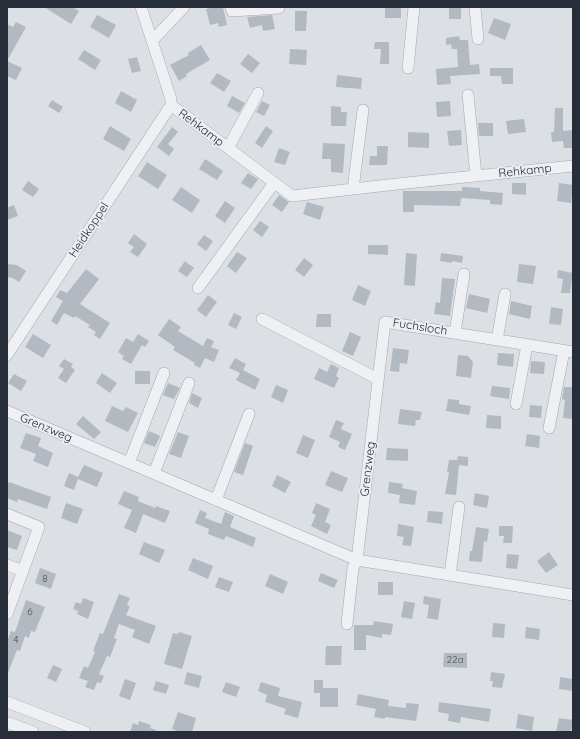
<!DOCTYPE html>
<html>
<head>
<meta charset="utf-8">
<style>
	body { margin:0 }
	#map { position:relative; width:580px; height:739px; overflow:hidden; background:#dce0e5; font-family:Quicksand,sans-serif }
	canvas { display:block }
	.frame { position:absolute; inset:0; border:8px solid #272e3a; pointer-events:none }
</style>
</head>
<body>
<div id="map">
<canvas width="580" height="739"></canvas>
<div class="frame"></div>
</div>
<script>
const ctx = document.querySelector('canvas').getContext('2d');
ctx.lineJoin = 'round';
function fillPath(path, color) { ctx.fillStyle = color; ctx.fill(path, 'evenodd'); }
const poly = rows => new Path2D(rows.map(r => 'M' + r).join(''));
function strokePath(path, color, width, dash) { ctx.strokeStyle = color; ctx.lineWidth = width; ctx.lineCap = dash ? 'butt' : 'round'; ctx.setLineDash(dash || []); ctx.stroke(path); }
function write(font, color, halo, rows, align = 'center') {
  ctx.font = font + ' Quicksand,sans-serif'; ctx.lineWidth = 3.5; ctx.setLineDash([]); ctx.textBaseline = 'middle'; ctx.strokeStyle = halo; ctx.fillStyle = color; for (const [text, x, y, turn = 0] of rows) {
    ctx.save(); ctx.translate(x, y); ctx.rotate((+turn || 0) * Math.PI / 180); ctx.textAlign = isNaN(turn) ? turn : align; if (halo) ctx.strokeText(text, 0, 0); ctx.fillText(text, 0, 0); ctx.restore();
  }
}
fillPath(poly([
	[44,7,72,7,79,11,71,24],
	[215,7,223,7,227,25,219,27,218,23,210,25,206,9],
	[385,7,401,7,401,18,385,18],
	[449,7,461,7,461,19,449,19],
	[295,11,307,11,306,31,295,31],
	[97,15,116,25,109,38,90,27],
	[272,15,275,29,263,31,262,25,250,28,247,17],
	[494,18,511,24,505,40,488,33],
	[16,22,26,27,7,61,22,68,16,80,7,76,7,24,13,27],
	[459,36,460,40,468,40,470,65,479,64,480,74,450,76,451,84,437,85,436,69,458,67,457,49,452,49,451,44,446,45,446,38],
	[375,42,389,42,389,64,380,64,381,49,374,49],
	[201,45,210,60,186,74,187,76,179,81,170,65,189,55,188,53],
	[290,49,307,50,306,65,289,64],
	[84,50,101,60,95,70,78,59],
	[248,54,260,63,252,73,240,64],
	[137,57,141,71,132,73,128,59],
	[490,68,513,68,513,84,502,84,501,76,490,76],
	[217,73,231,81,224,92,210,83],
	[337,75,362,78,361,89,336,87],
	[121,91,137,100,131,112,115,103],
	[232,96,245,103,239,113,227,106],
	[52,100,63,107,59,113,48,106],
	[262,101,270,105,264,116,256,112],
	[450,101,451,116,437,117,436,102],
	[331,106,341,107,341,112,347,112,346,126,331,126],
	[555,108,563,108,563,131,573,130,573,148,564,148,563,141,552,142,551,132,554,132],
	[524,119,526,132,508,134,506,121],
	[478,123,493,123,493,136,479,136],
	[110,126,131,139,124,151,103,139],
	[266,126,273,131,262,148,255,143],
	[172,127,178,132,168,144,174,149,169,156,157,147],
	[461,130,462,145,449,146,447,131],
	[408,132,429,133,429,148,408,147],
	[323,143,345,144,343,173,331,172,331,159,322,159],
	[377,146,388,146,387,165,369,165,370,156,377,156],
	[279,148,290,152,285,165,274,162],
	[205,159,223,171,217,180,199,169],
	[147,162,167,175,158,189,138,176],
	[248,173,258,179,251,189,241,183],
	[28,181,39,189,33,197,22,190],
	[512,183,526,183,526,195,512,194],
	[559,183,573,185,571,203,557,201],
	[181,187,200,200,192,213,172,200],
	[462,187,480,188,480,191,503,193,502,205,490,204,490,200,461,198,460,206,414,205,414,212,403,212,403,191,462,191],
	[279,195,289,202,282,212,272,205],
	[225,201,235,208,225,223,215,216],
	[307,202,324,207,320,220,303,214],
	[14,205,18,216,7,220,7,208],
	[260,221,269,227,262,237,253,230],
	[134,234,147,244,138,257,130,252,134,247,128,243],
	[204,235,213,241,206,251,197,244],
	[368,245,388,245,388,255,368,254],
	[237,252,247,258,236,273,227,266],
	[406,253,417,254,415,286,404,285],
	[441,253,463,256,462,263,452,261,452,263,440,261],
	[304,258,313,265,304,277,295,270],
	[185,261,194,268,187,277,178,271],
	[7,264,17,265,26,271,19,282,13,278,7,277],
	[519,264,536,266,533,284,517,282],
	[86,269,99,279,80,304,110,323,100,339,94,335,96,332,88,327,90,325,75,316,74,318,64,313,57,325,51,321,63,301,56,297,60,290,67,293],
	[558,270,573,273,570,293,561,293,563,279,557,278],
	[442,278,455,279,450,316,434,314,436,302,440,303],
	[358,285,371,291,365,306,352,300],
	[469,294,490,299,487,313,466,308],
	[208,295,217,302,206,317,197,310],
	[511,301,532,306,530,319,509,314],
	[551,307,563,309,561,325,549,324],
	[234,313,242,317,236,329,228,325],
	[317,314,331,314,331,327,316,327],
	[169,319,181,327,178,331,203,346,207,338,214,341,211,347,219,350,214,362,205,358,200,368,194,365,195,363,173,350,175,347,158,335],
	[350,332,361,337,353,356,342,351],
	[33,334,51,345,43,358,25,347],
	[138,334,149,341,145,347,142,345,131,364,122,359,124,356,118,352,126,338,133,342],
	[393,348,409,350,407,364,400,363,399,372,390,371],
	[498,353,514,354,513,367,497,365],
	[458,355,468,356,473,362,471,378,456,376],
	[235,358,246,364,243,370,260,379,255,390,236,380,240,373,229,368],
	[64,359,73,364,71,367,75,370,66,383,58,378,64,369,59,366],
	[531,361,545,362,544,374,530,373],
	[331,364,339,368,336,376,339,378,334,388,314,379,319,368,327,372],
	[135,371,150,371,150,384,135,384],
	[102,373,117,383,110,393,96,383],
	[14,374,27,381,21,391,8,383],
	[168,383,180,388,174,399,163,395],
	[276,385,288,390,283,403,271,397],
	[492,386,510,388,509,399,490,396],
	[564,387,573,387,573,419,563,418,565,400,562,399],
	[192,393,202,398,198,408,189,403],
	[448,399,459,400,459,404,471,406,469,415,446,411],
	[530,405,542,406,541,418,529,417],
	[112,406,123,411,126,407,138,413,128,432,105,421],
	[400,409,422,412,420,420,416,420,415,426,398,424],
	[487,415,501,416,501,429,486,428],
	[83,416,101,432,94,439,76,424],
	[336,420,344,423,341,429,352,434,345,450,338,447,340,442,329,437],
	[149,431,160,436,155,447,144,443],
	[178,432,189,436,181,458,169,454],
	[26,433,41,438,38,446,53,453,48,467,33,461,36,454,20,448],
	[527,434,540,436,539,448,525,446],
	[303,435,315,440,308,458,296,453],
	[245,443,253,446,243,475,234,472],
	[387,448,408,449,408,461,386,460],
	[458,456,468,457,468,466,459,465,456,495,445,494,449,472,447,472,449,460,457,460],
	[84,465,103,473,97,487,78,479,74,490,64,486,69,473,78,477],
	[331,471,348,478,342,492,325,485],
	[277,475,291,482,285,493,272,486],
	[9,482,51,497,47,509,18,499,17,502,7,498,7,485],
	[389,482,403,484,402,488,417,491,415,505,399,503,400,495,388,493],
	[124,491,139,497,138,501,155,508,156,506,170,511,165,523,143,514,136,533,124,528,132,510,118,504],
	[475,493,489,496,487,508,473,505],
	[66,503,83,509,77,524,61,518],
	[316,503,330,509,325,522,331,525,327,534,311,526,316,515,312,513],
	[200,510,207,513,205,518,221,524,225,512,234,516,230,527,256,538,253,547,226,536,224,540,208,534,209,529,195,523],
	[428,511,443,512,442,524,427,522],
	[398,524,414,527,411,546,402,545,404,537,397,536],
	[499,526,513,526,512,543,503,543,504,536,499,536],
	[476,527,489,529,487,542,484,541,482,562,469,561,470,551,472,551],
	[7,530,22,536,17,550,7,547],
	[144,542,165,550,159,563,139,554],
	[549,552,558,565,546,573,537,561],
	[507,554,519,555,517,569,506,568],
	[193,558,213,566,208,579,188,570],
	[40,568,56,574,51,589,35,583],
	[321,573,338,580,334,588,318,581],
	[270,574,288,582,283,594,265,586],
	[219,577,233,582,229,592,215,587],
	[378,582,393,582,393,595,378,595],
	[119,594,130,598,127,605,130,606,126,615,156,626,149,644,132,637,135,630,119,624,114,638,117,639,110,657,107,656,99,674,104,676,101,683,97,682,94,690,85,687,88,681,79,678,84,666,88,668,95,652,93,651,100,633,103,634],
	[424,596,441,599,438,620,427,618,429,605,423,604],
	[83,598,94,602,88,619,77,614,78,611,73,609,76,602,81,604],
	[26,600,45,607,35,632,31,631,29,638,25,636,20,651,17,650,7,675,7,642,11,631,15,632],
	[404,601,415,603,412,619,401,617],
	[374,621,393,624,391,635,382,634,382,638,366,635,366,650,354,650,354,625,373,625],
	[493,623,505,624,504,638,492,637],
	[526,627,540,629,539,640,525,638],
	[179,632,192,636,182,669,164,664,173,633,178,634],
	[326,646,342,646,341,665,325,665],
	[444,653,467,653,467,668,443,667],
	[53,665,62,669,56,682,47,678],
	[187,672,202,676,199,688,184,684],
	[491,672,505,674,502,688,492,687,493,681,490,681],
	[560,677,573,679,573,691,559,689],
	[125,679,136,683,130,700,119,696],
	[314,680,323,680,323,688,338,688,338,707,320,707,320,693,314,693],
	[156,681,169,685,166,694,153,690],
	[226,682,240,687,236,697,222,692],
	[261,682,280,688,278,696,302,702,298,718,284,714,286,709,265,702,267,695,258,691],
	[358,694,389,700,388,706,406,708,406,703,419,704,416,721,385,717,385,719,374,717,376,709,356,705],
	[439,702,491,709,489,722,461,717,460,723,448,721,449,714,438,712],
	[178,712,196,718,192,732,180,732,172,729],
	[518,714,534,717,532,731,516,728],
	[559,718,573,720,571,732,556,732],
	[139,721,151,725,150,728,156,730,156,732,130,732,133,723,138,725]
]), '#b3b9c1');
const minor = poly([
	[231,7,232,11,279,8],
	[475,7,478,39],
	[152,41,184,7],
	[408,68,414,7],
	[468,95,476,176],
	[171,105,292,196,397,184,573,166],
	[228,148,258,93],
	[353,189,363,110],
	[198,288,274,183],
	[262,319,378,379],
	[455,333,464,274],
	[497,340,505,294],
	[7,355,171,105,171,99,141,7],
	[516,404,527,345],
	[7,411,357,560,573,595],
	[549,428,564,351],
	[129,463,164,373],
	[154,473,189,383],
	[216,500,249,414],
	[7,514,39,527,7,614],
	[7,565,23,571],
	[450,575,459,507],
	[347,624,353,568,357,560,385,322,573,352],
	[7,702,85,732],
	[9,723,33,732]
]);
strokePath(minor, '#a2a7ae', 12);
strokePath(minor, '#eef0f4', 11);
write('10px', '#4a515c', null, [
	["8",45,579],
	["6",30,612],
	["4",16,640],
	["22a",455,660]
]);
write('12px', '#272e3a', '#ebeef3', [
	["Rehkamp",201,128,37],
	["Rehkamp",525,171,-6],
	["Heidkoppel",89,230,-57],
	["Fuchsloch",420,327,9],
	["Grenzweg",46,428,23],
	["Grenzweg",368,469,-83]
]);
</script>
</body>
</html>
